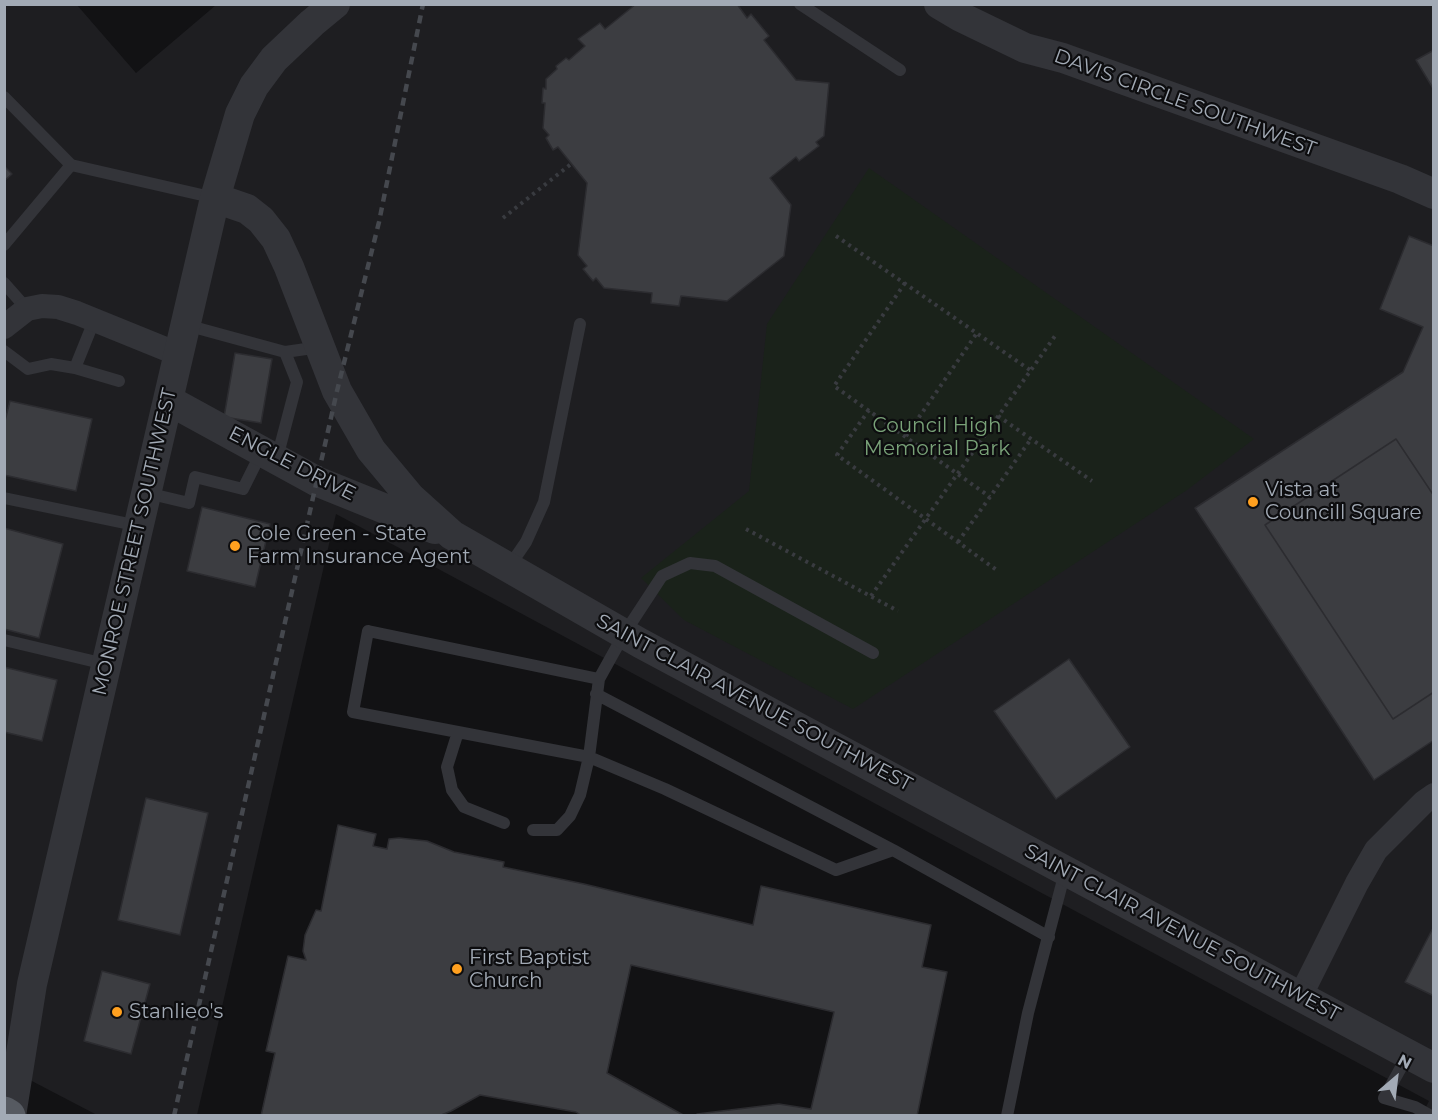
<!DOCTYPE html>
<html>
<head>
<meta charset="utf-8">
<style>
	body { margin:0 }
	#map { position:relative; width:1438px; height:1120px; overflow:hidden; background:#121214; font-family:Montserrat,sans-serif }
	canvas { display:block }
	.frame { position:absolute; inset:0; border:6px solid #a2aab5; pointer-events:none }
	.north { position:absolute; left:1366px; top:1048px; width:60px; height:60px; -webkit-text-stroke:4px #0d0d0f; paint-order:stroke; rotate:28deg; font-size:16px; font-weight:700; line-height:24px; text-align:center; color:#a2aab5 }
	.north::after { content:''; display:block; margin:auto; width:21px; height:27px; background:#a2aab5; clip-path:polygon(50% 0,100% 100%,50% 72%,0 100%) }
</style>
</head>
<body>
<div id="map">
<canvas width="1438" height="1120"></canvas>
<div class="frame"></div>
<div class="north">N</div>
</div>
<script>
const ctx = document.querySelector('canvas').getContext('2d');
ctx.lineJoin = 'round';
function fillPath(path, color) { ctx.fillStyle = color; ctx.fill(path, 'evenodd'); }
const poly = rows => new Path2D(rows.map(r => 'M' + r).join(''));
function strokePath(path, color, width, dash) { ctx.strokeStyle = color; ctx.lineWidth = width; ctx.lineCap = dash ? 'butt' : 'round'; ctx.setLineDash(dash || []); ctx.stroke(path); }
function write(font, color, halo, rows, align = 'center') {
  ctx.font = font + ' Montserrat,sans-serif'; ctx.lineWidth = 4.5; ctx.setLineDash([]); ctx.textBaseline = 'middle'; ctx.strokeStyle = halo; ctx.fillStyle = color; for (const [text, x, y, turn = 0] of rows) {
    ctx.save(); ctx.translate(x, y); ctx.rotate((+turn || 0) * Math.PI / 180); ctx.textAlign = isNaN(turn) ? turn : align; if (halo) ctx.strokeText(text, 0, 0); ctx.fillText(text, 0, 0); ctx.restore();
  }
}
fillPath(poly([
	[4,5,77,5,136,73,216,5,1433,5,1433,1115,1422,1115,1429,1101,336,514,197,1115,97,1115,5,1067]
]), '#1e1e21');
fillPath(poly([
	[869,168,1254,439,1187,490,853,709,684,620,641,578,749,491,767,324]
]), '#1a221a');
const building = poly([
	[636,4,737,4,747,18,751,14,769,36,764,40,796,80,829,83,824,136,816,142,819,146,799,161,796,157,770,178,791,205,784,256,727,301,681,296,679,306,651,303,652,293,604,288,596,278,593,281,583,269,587,266,578,255,587,183,558,147,553,150,546,138,549,135,543,128,545,103,542,103,543,88,546,89,546,79,557,69,556,66,566,58,569,60,585,46,578,39,600,23,605,29,636,4],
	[1434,50,1434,90,1416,60,1434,50],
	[4,166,12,174,4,181,4,166],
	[1409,236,1434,246,1434,496,1396,439,1265,525,1393,719,1434,692,1434,740,1374,780,1195,508,1403,372,1423,327,1380,309,1409,236],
	[235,353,272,359,261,423,224,417,235,353],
	[10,401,92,419,76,491,4,475,4,425,10,401],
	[1396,439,1434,496,1434,692,1393,719,1265,525,1396,439],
	[202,507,270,524,255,587,187,571,202,507],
	[4,528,63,544,39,638,4,629,4,528],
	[1069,659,1130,747,1056,799,994,711,1069,659],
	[4,667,57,680,42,741,4,732,4,667],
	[146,798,208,813,180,935,118,920,146,798],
	[338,825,376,834,373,846,387,849,389,839,399,838,427,841,454,852,504,862,503,867,584,884,753,925,761,886,931,925,922,967,947,972,917,1116,697,1116,697,1114,779,1104,811,1109,834,1012,631,965,607,1073,685,1116,582,1116,576,1112,480,1095,451,1111,439,1116,261,1116,275,1053,266,1051,288,956,306,960,303,951,305,935,316,910,321,911,338,825],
	[1434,926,1434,996,1405,982,1434,926],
	[102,971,150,984,131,1054,84,1041,102,971]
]);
fillPath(building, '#3c3d41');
strokePath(building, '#2c2c30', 1.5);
strokePath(poly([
	[503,218,571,164],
	[836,236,1030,370],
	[905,283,834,386,990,497],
	[869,410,837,455,998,571],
	[998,416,1092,481],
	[906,436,977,333],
	[746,529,898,611],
	[958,542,1031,439],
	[871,596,1055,336]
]), '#393b40', 4, [3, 4.5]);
strokePath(poly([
	[800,4,900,70],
	[4,97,71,165],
	[4,245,71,165,215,198],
	[4,283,27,309],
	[186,325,285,352,320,347],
	[4,351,28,369,51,364,75,368,119,381],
	[75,368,94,321],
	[277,458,297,382,285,352],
	[147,493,189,503,195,477,243,489,262,451],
	[4,498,139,526],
	[506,565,515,558,526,542,544,502,580,324],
	[368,631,599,679,589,757,353,712,368,631],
	[4,640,105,664],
	[599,679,624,634,662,576,690,563,715,566,873,653],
	[458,732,447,767,452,790,464,807,504,823],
	[533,830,557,830,570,816,580,795,589,757,665,789,836,870,893,850,596,694],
	[893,850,1049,937],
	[1408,1055,1384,1098,1415,1107,1431,1116],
	[1007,1116,1028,1013,1065,872]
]), '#333439', 12);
strokePath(poly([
	[4,327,27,309,42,306,58,307,77,313,178,354],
	[1300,997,1357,883,1376,850,1424,802,1434,795]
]), '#333439', 24);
strokePath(poly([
	[939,4,961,17,1025,48,1063,58,1400,179,1434,194],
	[215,198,247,209,261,220,276,239,289,267,337,391,371,450,411,498,452,535,640,643,1434,1068],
	[168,400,316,481,435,529],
	[11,1116,32,984,215,198,240,114,254,86,274,59,312,23,335,4]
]), '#333439', 30);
strokePath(poly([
	[4,1113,9,1116]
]), '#565a61', 33);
strokePath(poly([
	[174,1116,337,391,379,222,423,4]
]), '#45484e', 4.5, [8, 6]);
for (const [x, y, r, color] of [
	[1253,502,6,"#ffa01f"],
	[235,546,6,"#ffa01f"],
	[457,969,6,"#ffa01f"],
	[117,1012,6,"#ffa01f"]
]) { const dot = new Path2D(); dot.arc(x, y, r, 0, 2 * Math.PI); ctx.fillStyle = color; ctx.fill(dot); strokePath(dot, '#0d0d0f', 2); }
write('20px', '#a2aab5', '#0d0d0f', [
	["DAVIS CIRCLE SOUTHWEST",1185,103,20],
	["ENGLE DRIVE",292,464,27],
	["MONROE STREET SOUTHWEST",135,542,-77],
	["SAINT CLAIR AVENUE SOUTHWEST",754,703,28],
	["SAINT CLAIR AVENUE SOUTHWEST",1182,933,28]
]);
write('20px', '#79a278', '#0d0d0f', [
	["Council High",937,426],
	["Memorial Park",937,449]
]);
write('20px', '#a2aab5', '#0d0d0f', [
	["Vista at",1265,490],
	["Councill Square",1265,513],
	["Cole Green - State",247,534],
	["Farm Insurance Agent",247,557],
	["First Baptist",469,958],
	["Church",469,981],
	["Stanlieo's",129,1012]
], 'left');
</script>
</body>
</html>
